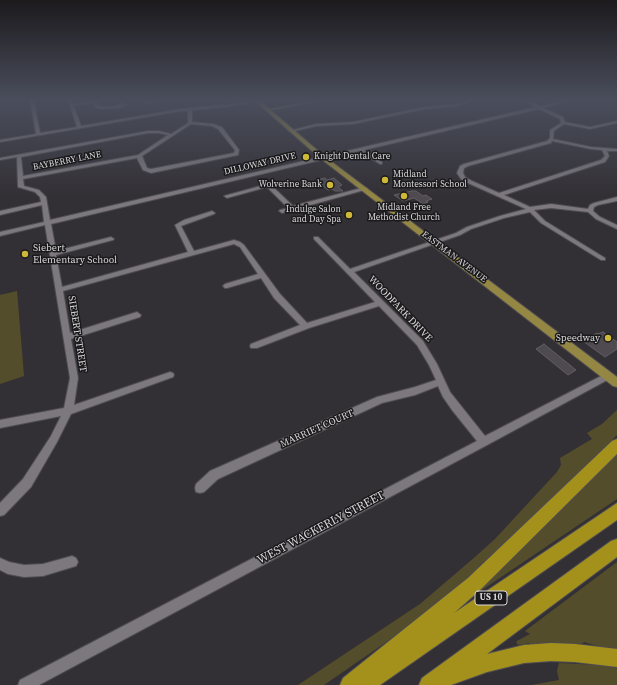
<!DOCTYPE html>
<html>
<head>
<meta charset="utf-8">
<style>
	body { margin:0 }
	canvas { display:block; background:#333035 }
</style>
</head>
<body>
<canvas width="617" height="685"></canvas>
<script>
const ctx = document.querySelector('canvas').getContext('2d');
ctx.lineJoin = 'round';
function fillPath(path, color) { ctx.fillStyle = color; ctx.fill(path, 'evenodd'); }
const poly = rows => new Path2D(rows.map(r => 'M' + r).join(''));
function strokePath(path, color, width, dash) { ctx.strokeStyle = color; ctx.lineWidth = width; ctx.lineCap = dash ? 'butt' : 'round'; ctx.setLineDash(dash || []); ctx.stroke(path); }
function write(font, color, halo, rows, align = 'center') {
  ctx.font = font + ' "Source Serif 4",serif'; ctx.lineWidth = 3; ctx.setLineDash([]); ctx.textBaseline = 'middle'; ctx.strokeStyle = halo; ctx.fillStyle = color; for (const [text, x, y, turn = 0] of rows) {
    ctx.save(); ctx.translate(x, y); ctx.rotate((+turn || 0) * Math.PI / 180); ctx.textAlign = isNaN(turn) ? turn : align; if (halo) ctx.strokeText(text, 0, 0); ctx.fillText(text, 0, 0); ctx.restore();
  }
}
fillPath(poly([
	[17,291,24,376,0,384,0,295],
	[617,410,617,435,523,527,481,564,471,576,424,616,324,685,298,685,420,604,475,557,495,539,557,472,561,465,560,458,592,439,587,433,602,424],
	[617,452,617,499,473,596,546,523,549,524,547,522],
	[617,562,617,650,601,647,584,642,582,644,568,643,532,645,529,643,519,645,516,643,517,641,530,634,525,631],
	[559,663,599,665,617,668,617,685,532,685,559,680,557,671]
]), '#544d2b');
const building = poly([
	[325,178,327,180,334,178,342,185,338,187,343,191,335,191,332,189,328,190,318,182,321,181,320,179,325,178],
	[412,191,416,191,423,196,426,195,432,199,426,201,428,202,423,204,414,198,403,201,394,195,412,191],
	[603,332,617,342,617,349,605,357,583,341,597,333,598,334,603,332],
	[544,344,576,370,568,375,536,349,544,344]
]);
fillPath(building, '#4e4a4f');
strokePath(building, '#615d63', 1);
const minor = poly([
	[30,100,34,100,40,133,77,127,68,100,72,100,73,104,96,100,99,106,102,107,115,106,121,103,127,105,120,108,102,109,96,108,93,103,74,106,81,126,181,109,268,100,226,107,192,110,192,122,213,124,222,127,239,150,238,155,151,173,143,170,137,158,23,179,24,186,39,190,46,197,50,220,536,107,522,100,527,100,540,106,566,100,573,100,543,108,563,117,565,122,590,127,617,121,617,123,590,129,564,124,554,131,553,139,591,147,617,149,617,151,607,151,609,156,605,162,504,195,530,207,551,204,588,209,590,205,594,203,617,197,617,201,598,205,594,207,593,211,600,217,617,225,617,229,596,219,588,212,551,208,534,210,545,221,605,258,605,260,601,260,541,223,530,212,504,218,471,229,460,235,354,272,423,341,437,364,450,392,485,436,605,374,608,373,611,374,612,376,611,378,487,445,39,685,18,685,20,680,477,441,452,410,443,397,438,386,415,395,382,403,218,479,204,492,200,493,196,492,195,488,196,484,210,471,377,397,415,387,436,380,429,365,417,345,379,306,309,328,257,348,251,348,250,346,251,344,300,325,274,298,261,278,227,288,225,288,223,286,225,284,258,274,240,247,234,244,63,291,70,333,137,312,141,315,140,317,71,339,78,378,74,405,170,372,173,373,174,375,173,377,71,414,57,442,31,487,4,515,0,516,0,503,23,479,51,436,61,416,0,428,0,420,64,408,70,378,45,225,0,236,0,232,44,222,42,205,0,215,0,211,41,202,40,197,35,192,18,187,17,157,0,160,0,158,148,131,159,131,171,134,188,123,188,111,181,111,0,142,0,140,36,134,30,100],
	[539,109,560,119,561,123,550,130,550,138,547,141,464,164,460,166,457,173,461,179,468,183,526,209,500,216,467,227,456,233,350,269,318,237,314,237,314,239,375,302,307,323,280,294,244,245,240,242,234,240,194,251,181,226,214,214,215,213,212,211,184,220,175,225,188,252,62,287,56,255,113,240,114,239,111,237,56,251,51,224,359,151,380,164,382,164,382,162,364,150,539,109],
	[191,124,212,126,218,129,235,150,234,153,151,169,147,168,142,156,191,124],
	[148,133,159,133,168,135,138,155,23,176,21,157,148,133],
	[552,141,591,149,602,150,605,156,601,160,499,193,472,181,465,177,463,173,464,168,468,166,551,143,552,141],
	[142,100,146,100,147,102,164,100,146,104,142,100],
	[316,100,324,100,267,111,265,110,316,100],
	[469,100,474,100,459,106,425,109,353,124,316,126,291,132,289,131,316,124,353,122,425,107,458,104,469,100],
	[275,182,278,184,277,185,272,186,293,206,365,187,368,189,282,213,279,211,280,210,288,208,267,187,227,198,224,196,275,182],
	[72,556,76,558,78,562,76,566,43,576,24,577,8,574,0,570,0,558,9,562,24,565,43,564,72,556]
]);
const major = poly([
	[254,100,259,100,324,156,617,377,617,387,613,386,320,158,254,100]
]);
const highway = poly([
	[617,439,617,454,480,590,454,613,617,503,617,520,380,685,340,685,343,678,468,578,612,441,617,439],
	[617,539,617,557,487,654,524,645,551,643,575,644,617,649,617,667,575,662,551,661,524,663,487,672,451,685,419,685,422,678,611,541,617,539]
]);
strokePath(minor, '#504d51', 2);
strokePath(major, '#504d51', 2);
strokePath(highway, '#504d51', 2);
fillPath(minor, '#7c787e');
fillPath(major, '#948743');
fillPath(highway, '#a4911c');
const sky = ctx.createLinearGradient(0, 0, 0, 196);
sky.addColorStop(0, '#1c1a1d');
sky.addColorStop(0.51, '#4a4e5c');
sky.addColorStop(1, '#4a4e5c00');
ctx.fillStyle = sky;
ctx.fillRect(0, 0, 617, 196);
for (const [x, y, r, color] of [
	[306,157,4,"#ceb837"],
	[385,180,4,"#ceb837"],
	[330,185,4,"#ceb837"],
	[404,196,4,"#ceb837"],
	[349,215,4,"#ceb837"],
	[25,254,4,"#ceb837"],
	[608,338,4,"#ceb837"]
]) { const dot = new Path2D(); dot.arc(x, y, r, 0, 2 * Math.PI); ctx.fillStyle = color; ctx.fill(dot); strokePath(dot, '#1a191b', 1.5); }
write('9px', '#d9d7da', '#1a191b', [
	["Knight Dental Care",314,157],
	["Midland",393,175],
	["Montessori School",393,185],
	["Wolverine Bank",322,185,"right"],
	["Midland Free",404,208,"center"],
	["Methodist Church",404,218,"center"],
	["Indulge Salon",341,210,"right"],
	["and Day Spa",341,220,"right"]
], 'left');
write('9px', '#d9d7da', '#1a191b', [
	["BAYBERRY LANE",67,161,-11],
	["DILLOWAY DRIVE",260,164,-13],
	["EASTMAN AVENUE",454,257,37]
]);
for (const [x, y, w] of [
	[491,598,32]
]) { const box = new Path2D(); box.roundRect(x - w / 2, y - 7, w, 14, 3); ctx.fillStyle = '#1a191b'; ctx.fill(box); strokePath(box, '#d9d7da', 1); }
write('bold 9px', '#d9d7da', null, [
	["US 10",491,598]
]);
write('10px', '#d9d7da', '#1a191b', [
	["Siebert",33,248],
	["Elementary School",33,260],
	["Speedway",600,338,"right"]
], 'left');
write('10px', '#d9d7da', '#1a191b', [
	["WOODPARK DRIVE",400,309,46],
	["SIEBERT STREET",77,334,81],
	["MARRIET COURT",317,429,-24]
]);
write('12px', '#d9d7da', '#1a191b', [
	["WEST WACKERLY STREET",321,528,-28]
]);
</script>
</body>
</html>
